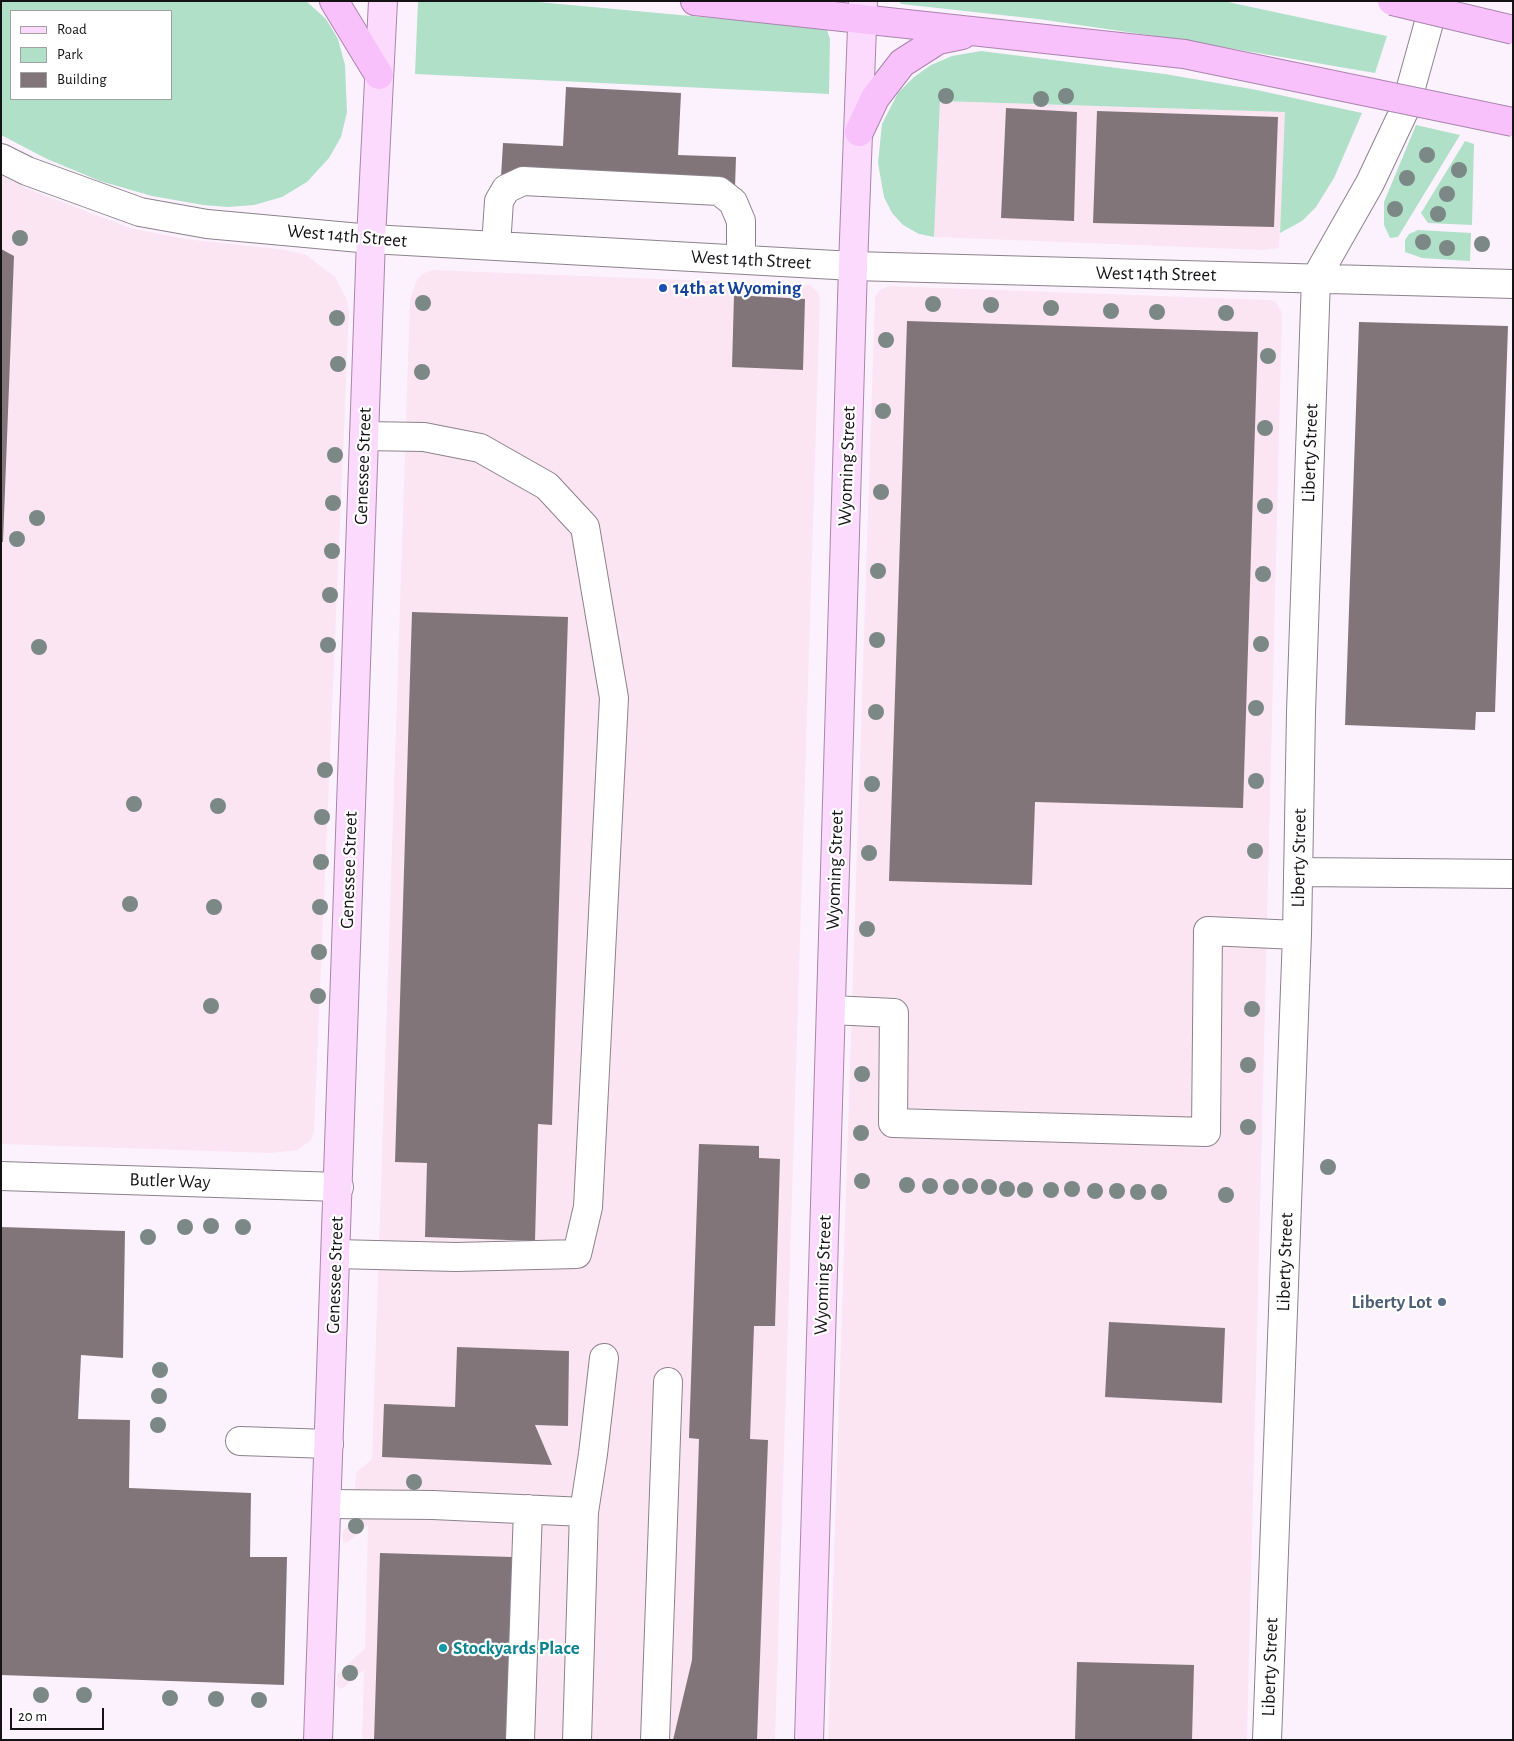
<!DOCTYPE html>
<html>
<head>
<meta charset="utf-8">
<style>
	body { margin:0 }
	#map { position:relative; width:1514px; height:1741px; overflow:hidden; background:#fcf2fe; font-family:"Alegreya Sans",sans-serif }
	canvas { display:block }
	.frame { position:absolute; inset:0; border:2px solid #151216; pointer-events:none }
	.legend { position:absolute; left:10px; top:10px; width:162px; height:90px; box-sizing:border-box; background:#fff; border:1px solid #a1a0a2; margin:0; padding:6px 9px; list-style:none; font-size:15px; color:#151216 }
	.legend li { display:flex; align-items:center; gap:10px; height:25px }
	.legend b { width:25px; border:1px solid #a1a0a2 }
	.scale { position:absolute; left:10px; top:1708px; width:94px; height:22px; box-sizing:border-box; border:2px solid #151216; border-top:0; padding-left:6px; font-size:15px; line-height:18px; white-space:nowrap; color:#151216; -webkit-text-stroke:4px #fff; paint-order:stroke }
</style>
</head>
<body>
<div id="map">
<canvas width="1514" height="1741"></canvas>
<div class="frame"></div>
<ul class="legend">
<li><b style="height:6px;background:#fbdafd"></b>Road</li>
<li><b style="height:14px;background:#b0e0c8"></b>Park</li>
<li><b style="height:14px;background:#82757a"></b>Building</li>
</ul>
<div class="scale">20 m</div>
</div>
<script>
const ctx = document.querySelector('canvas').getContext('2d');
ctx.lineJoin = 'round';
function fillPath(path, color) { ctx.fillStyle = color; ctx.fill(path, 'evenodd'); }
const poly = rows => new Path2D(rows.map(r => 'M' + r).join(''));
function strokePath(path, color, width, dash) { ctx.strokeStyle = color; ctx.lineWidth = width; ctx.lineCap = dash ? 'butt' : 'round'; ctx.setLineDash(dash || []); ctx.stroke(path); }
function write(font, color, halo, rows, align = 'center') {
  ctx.font = font + ' "Alegreya Sans",sans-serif'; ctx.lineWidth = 4.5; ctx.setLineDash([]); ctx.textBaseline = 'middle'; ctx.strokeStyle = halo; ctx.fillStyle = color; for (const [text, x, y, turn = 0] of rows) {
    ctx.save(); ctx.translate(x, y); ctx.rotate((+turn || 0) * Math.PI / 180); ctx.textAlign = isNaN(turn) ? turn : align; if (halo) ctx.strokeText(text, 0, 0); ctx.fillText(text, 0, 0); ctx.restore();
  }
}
fillPath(poly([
	[940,101,1286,112,1279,248,1263,250,934,237],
	[1,175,26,188,130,228,185,239,286,250,306,255,335,277,347,300,349,312,314,1131,311,1140,298,1150,271,1153,1,1144],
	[432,270,810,285,818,292,820,299,775,1740,362,1740,364,1670,343,1688,340,1689,336,1685,338,1674,365,1648,368,1525,347,1543,343,1542,342,1533,353,1520,356,1473,372,1459,410,299,417,280,422,274],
	[889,286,1270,300,1276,302,1282,313,1247,1740,828,1740,875,297,880,290]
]), '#fbe5f2');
fillPath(poly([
	[1,1,306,1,326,19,338,39,345,65,347,112,341,137,329,158,307,182,282,197,254,205,228,207,203,205,152,196,100,181,47,159,1,135],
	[171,11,171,99,11,99,11,11],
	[418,1,527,1,822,28,827,30,830,39,829,94,415,74],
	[899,1,1223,1,1387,36,1375,73,1182,40,1038,19,901,4],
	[981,51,1165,74,1257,90,1362,113,1334,178,1316,207,1302,221,1280,233,1285,112,940,101,934,237,919,234,903,225,892,213,884,197,878,163,882,124,898,93,914,77,931,65,952,56],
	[1416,125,1460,135,1398,237,1390,238,1384,225,1384,202],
	[1465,141,1474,144,1472,225,1428,223,1421,213],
	[1418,230,1471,233,1470,261,1422,258,1405,252,1405,240,1409,234]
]), '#b0e0c8');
fillPath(poly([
	[566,87,681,93,678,155,736,157,735,188,501,177,503,143,563,146],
	[1006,108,1077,112,1074,221,1001,218],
	[1097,111,1278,117,1274,227,1093,223],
	[1,249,14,256,3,542,1,542],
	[734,295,805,299,803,370,732,367],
	[907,321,1258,332,1243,808,1035,802,1032,885,889,881],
	[1359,322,1508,326,1495,712,1476,712,1475,730,1345,725],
	[412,612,568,617,552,1125,538,1124,535,1241,425,1237,427,1163,395,1162],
	[699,1144,759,1146,759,1158,780,1159,775,1326,754,1326,750,1439,768,1440,757,1740,673,1740,692,1660,699,1439,689,1438],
	[1,1227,125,1231,123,1358,81,1355,78,1419,130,1420,129,1488,251,1493,250,1557,287,1557,284,1685,1,1675],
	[1109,1322,1225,1328,1222,1403,1105,1397],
	[457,1347,569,1351,568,1426,535,1425,552,1465,382,1457,384,1404,455,1407],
	[380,1553,512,1557,506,1740,374,1740],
	[1077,1662,1194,1665,1192,1740,1075,1740]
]), '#82757a');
const minor = poly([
	[1,158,27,171,140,212,207,224,371,239,853,266,1513,284],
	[496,246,499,201,506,189,523,181,719,191,733,202,741,221,741,259],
	[1298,872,1513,874],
	[831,1010,894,1013,893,1123,1206,1132,1208,931,1297,935],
	[1,1176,339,1187],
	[336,1254,456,1257,577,1254,588,1207,614,698,585,527,547,486,480,448,424,437,364,436],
	[240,1441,329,1444],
	[327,1504,433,1505,584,1512,577,1740],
	[584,1512,593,1454,604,1358],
	[520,1740,528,1509],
	[655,1740,668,1382],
	[1267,1740,1297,935,1301,712,1316,278,1370,183,1405,109,1435,1]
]);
const major = poly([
	[318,1740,371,239,383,1],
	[809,1740,853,266,863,1]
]);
const highway = poly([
	[334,1,379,75],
	[695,1,1184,54],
	[859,132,875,98,902,63,938,40,962,35]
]);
strokePath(minor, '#8b828c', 30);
strokePath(major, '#a984ac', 30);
strokePath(highway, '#a984ac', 30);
strokePath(minor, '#fff', 28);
strokePath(major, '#fbdafd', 28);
strokePath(highway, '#f8c1fc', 28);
const highwayBridge = poly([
	[1392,1,1513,30],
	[1184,54,1513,122]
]);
strokePath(highwayBridge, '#a984ac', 30, []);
strokePath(highwayBridge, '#f8c1fc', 28);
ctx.fillStyle = '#7b8886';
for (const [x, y] of [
	[946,96],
	[1066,96],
	[1041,99],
	[1427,155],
	[1459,170],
	[1407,178],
	[1447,194],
	[1395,209],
	[1438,214],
	[20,238],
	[1423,242],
	[1482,244],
	[1447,248],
	[423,303],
	[933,304],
	[991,305],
	[1051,308],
	[1111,311],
	[1157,312],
	[1226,313],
	[337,318],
	[886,340],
	[1268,356],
	[338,364],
	[422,372],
	[883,411],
	[1265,428],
	[335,455],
	[881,492],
	[333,503],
	[1265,506],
	[37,518],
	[17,539],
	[332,551],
	[878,571],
	[1263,574],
	[330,595],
	[877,640],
	[1261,644],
	[328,645],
	[39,647],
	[1256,708],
	[876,712],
	[325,770],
	[1256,781],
	[872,784],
	[134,804],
	[218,806],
	[322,817],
	[1255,851],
	[869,853],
	[321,862],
	[130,904],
	[214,907],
	[320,907],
	[867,929],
	[319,952],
	[318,996],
	[211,1006],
	[1252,1009],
	[1248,1065],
	[862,1074],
	[1248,1127],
	[861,1133],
	[1328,1167],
	[862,1181],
	[907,1185],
	[930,1186],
	[970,1186],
	[951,1187],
	[989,1187],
	[1007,1189],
	[1072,1189],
	[1025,1190],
	[1051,1190],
	[1095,1191],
	[1117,1191],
	[1138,1192],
	[1159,1192],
	[1226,1195],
	[211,1226],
	[185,1227],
	[243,1227],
	[148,1237],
	[160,1370],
	[159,1396],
	[158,1425],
	[414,1482],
	[356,1526],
	[350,1673],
	[41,1695],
	[84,1695],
	[170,1698],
	[216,1699],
	[259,1700]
]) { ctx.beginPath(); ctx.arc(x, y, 8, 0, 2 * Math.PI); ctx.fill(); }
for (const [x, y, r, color] of [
	[663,288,5,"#1a4fb4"],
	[1442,1302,5,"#5c6f8a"],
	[443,1648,5,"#0f9aa8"]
]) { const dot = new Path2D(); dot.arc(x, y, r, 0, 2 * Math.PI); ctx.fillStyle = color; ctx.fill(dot); strokePath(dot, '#fff', 2); }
write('19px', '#151216', '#fff', [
	["West 14th Street",347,236,5],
	["West 14th Street",751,260,3],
	["West 14th Street",1156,274,1],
	["Liberty Street",1310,453,-88],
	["Genessee Street",363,466,-88],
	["Wyoming Street",847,466,-88],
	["Liberty Street",1299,858,-89],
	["Genessee Street",349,870,-88],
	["Wyoming Street",835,870,-88],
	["Butler Way",170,1181,2],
	["Liberty Street",1285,1262,-88],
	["Genessee Street",335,1275,-88],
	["Wyoming Street",823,1275,-88],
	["Liberty Street",1270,1667,-88]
]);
write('bold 19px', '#164399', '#fff', [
	["14th at Wyoming",673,288]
], 'left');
write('bold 19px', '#4e5e75', '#fff', [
	["Liberty Lot",1432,1302]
], 'right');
write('bold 19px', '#0d838f', '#fff', [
	["Stockyards Place",453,1648]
], 'left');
</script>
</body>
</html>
